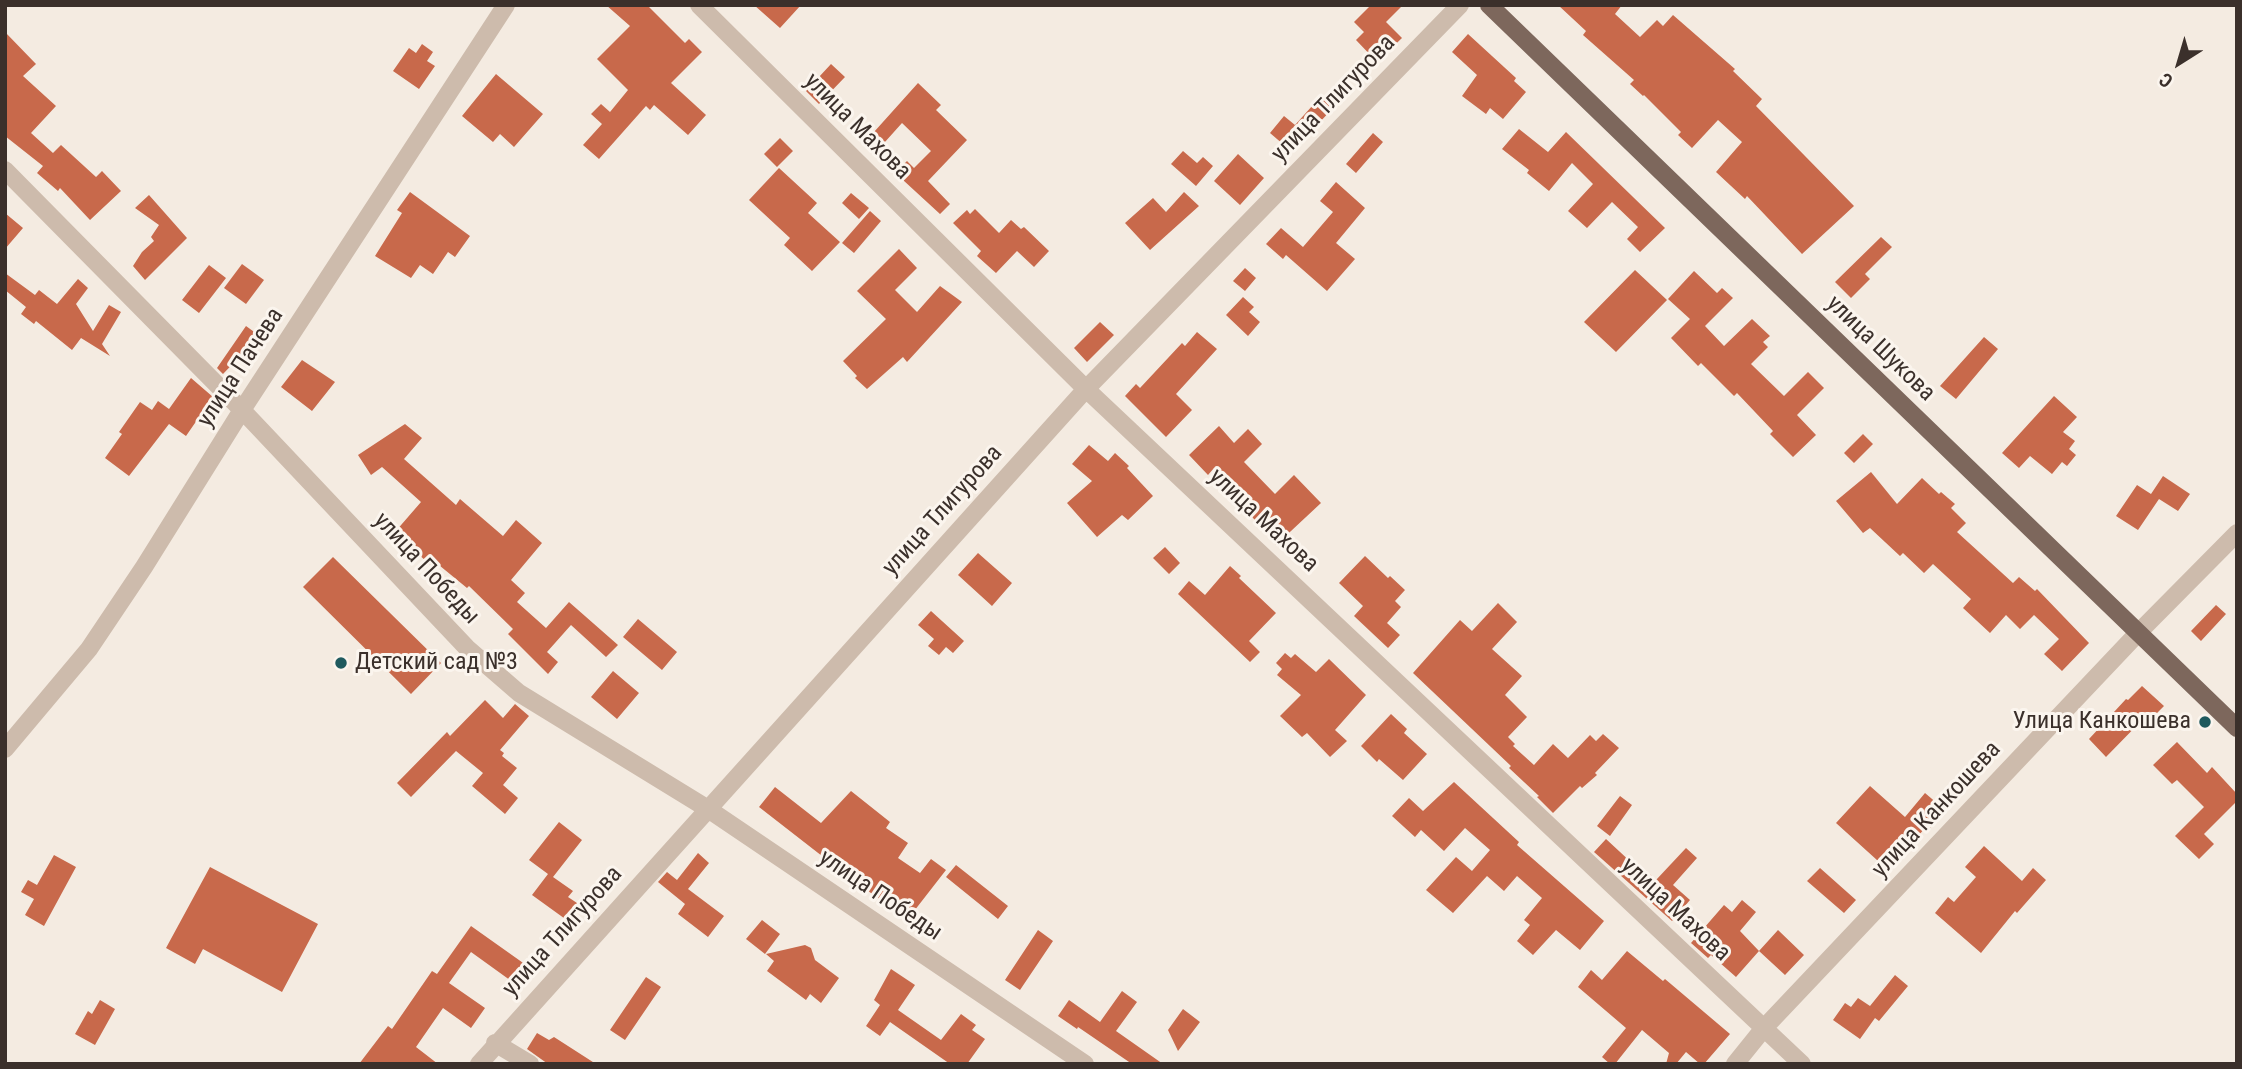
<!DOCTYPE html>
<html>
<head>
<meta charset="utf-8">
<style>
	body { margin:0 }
	#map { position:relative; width:2242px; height:1069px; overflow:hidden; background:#f4ebe1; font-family:"Roboto Condensed",sans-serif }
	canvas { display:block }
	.frame { position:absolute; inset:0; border:7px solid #3b302b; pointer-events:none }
	.north { position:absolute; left:2144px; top:28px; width:70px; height:70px; -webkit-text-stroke:5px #fbf5ee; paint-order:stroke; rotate:217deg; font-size:19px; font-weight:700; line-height:28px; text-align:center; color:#3b302b }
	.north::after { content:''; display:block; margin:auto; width:24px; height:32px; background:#3b302b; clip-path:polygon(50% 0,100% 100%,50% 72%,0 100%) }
</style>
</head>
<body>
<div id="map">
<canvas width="2242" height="1069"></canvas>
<div class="frame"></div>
<div class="north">С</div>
</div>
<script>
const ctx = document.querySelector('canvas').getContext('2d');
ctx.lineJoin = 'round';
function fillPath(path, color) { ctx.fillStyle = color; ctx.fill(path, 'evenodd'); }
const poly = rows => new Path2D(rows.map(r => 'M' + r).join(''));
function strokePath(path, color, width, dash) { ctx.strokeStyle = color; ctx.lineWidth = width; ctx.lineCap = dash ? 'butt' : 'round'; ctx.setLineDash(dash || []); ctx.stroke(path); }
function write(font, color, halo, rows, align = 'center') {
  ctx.font = font + ' "Roboto Condensed",sans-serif'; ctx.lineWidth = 6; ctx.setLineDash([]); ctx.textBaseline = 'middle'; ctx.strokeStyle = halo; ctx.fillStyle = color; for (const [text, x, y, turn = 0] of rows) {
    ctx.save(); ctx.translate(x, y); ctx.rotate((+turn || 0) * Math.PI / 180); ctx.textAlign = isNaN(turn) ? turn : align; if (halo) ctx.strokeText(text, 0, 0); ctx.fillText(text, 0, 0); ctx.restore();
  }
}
fillPath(poly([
	[606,5,647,5,685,43,689,39,702,52,671,83,706,115,688,135,654,105,650,110,646,106,599,159,583,145,602,124,591,114,601,104,610,112,628,90,597,59,630,26],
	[754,5,801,5,780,28],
	[1371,5,1403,5,1386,22,1402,38,1377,62,1356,40,1364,32,1354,22],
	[1558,5,1622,5,1615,14,1640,37,1657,20,1663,26,1673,15,1735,69,1733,71,1762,99,1756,106,1854,206,1802,254,1747,196,1745,199,1716,172,1742,142,1718,120,1692,148,1678,135,1681,132,1644,95,1643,96,1630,84,1634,80,1583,35,1586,31],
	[5,32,36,64,23,76,56,106,31,133,53,153,61,145,96,177,102,171,121,191,90,220,60,188,58,191,37,173,43,166,5,136],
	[1468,34,1516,78,1514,81,1526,92,1503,119,1490,108,1486,114,1462,96,1477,75,1452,52],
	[422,44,433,52,427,61,435,66,419,89,393,71,409,48,416,53],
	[831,64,845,77,819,104,806,91],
	[496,74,543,114,514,147,500,134,493,142,462,116],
	[918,83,941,105,936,110,967,140,928,181,950,204,940,214,903,180,905,178,898,170,907,161,914,168,931,151,902,123,876,152,865,142],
	[1322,95,1335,106,1318,124,1316,122,1291,151,1270,133,1284,116,1295,125],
	[1519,129,1548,152,1566,132,1665,228,1640,252,1627,239,1638,227,1612,202,1587,228,1568,211,1593,184,1572,163,1549,191,1527,173,1529,170,1502,149],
	[1373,133,1383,142,1356,173,1346,164],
	[780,138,793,151,777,167,764,154],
	[1183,151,1197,163,1203,157,1213,166,1196,186,1171,164],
	[1238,154,1264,178,1240,205,1214,181],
	[779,168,817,203,808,213,840,242,812,271,784,245,790,238,749,200],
	[1336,182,1365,208,1336,243,1355,259,1327,291,1286,255,1283,259,1266,244,1281,228,1303,247,1333,212,1320,201],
	[410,192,470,236,455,257,448,252,433,274,420,265,411,278,375,256,402,213,397,210],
	[1184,192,1199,206,1150,250,1125,223,1153,198,1166,212],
	[851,193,869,208,859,219,842,203],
	[149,195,187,238,145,280,133,266,142,252,154,241,151,237,159,225,135,208],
	[975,209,999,233,1011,220,1021,229,1024,227,1049,251,1034,267,1017,251,996,273,977,256,981,251,953,223,967,210,970,214],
	[870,211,881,221,854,253,842,243],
	[5,213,23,228,5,249],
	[1881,237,1892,247,1865,274,1870,279,1851,298,1835,282],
	[899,249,917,268,895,290,917,312,940,286,962,302,907,362,903,357,867,389,855,378,857,376,843,361,886,319,857,291],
	[242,264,264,280,246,304,224,288],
	[209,265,226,278,199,313,182,300],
	[1245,268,1256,278,1245,291,1233,281],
	[1635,270,1667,300,1616,352,1584,322],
	[1694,271,1717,293,1722,288,1733,298,1705,326,1724,346,1752,319,1770,336,1763,342,1768,347,1751,364,1784,396,1808,372,1824,388,1797,415,1816,435,1793,457,1770,434,1773,431,1737,393,1734,396,1701,363,1698,366,1671,338,1690,319,1668,299],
	[5,273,35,295,39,290,57,304,78,279,88,288,76,304,93,331,109,305,121,312,102,344,110,356,81,338,72,350,36,321,34,324,21,314,26,307,5,290],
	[1243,297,1254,307,1249,312,1260,322,1248,336,1226,315],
	[1100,322,1114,335,1087,362,1074,348],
	[246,326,257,334,247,349,223,374,217,368],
	[1197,332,1217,349,1176,394,1192,410,1166,437,1125,396,1136,384,1140,388,1182,343,1185,346],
	[1984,337,1998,349,1956,399,1940,386],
	[302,360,335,382,312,411,281,387],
	[191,378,213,397,186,436,169,424,129,476,105,458,122,434,119,432,140,402,152,410,158,401,169,409],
	[2054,396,2077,417,2063,432,2075,441,2069,449,2076,455,2067,466,2062,462,2052,474,2030,456,2019,468,2002,453],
	[405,424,422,438,404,459,456,505,460,499,503,536,516,520,542,543,511,580,525,593,517,602,546,628,569,602,618,645,606,657,571,625,547,652,558,662,548,674,508,634,513,629,469,586,467,588,434,561,430,565,395,532,421,502,382,467,371,475,358,455],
	[1219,426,1234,443,1248,429,1262,444,1244,462,1275,494,1294,475,1321,503,1276,545,1262,530,1264,529,1238,503,1244,497,1214,468,1208,475,1189,455],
	[1863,434,1873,444,1854,463,1844,453],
	[1089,445,1108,461,1115,453,1129,466,1127,468,1153,496,1128,520,1122,515,1097,537,1067,503,1092,481,1072,464],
	[1871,472,1897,504,1922,478,1939,494,1941,492,1955,504,1951,508,1966,523,1957,532,2013,583,2019,577,2035,591,2037,589,2089,643,2062,671,2044,654,2059,639,2034,615,2020,629,2006,615,1990,633,1963,608,1971,599,1933,564,1924,573,1903,553,1900,556,1870,528,1863,533,1836,501],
	[2163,476,2190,494,2178,511,2159,499,2138,530,2116,516,2137,485,2151,494],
	[1165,547,1180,563,1169,574,1153,558],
	[978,553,1012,583,992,606,958,575],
	[1365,556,1388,578,1390,576,1405,590,1395,601,1401,607,1387,623,1400,635,1388,648,1354,616,1363,606,1339,583],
	[333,557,441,663,411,694,303,587],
	[1230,566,1241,576,1239,578,1276,613,1249,641,1260,652,1250,662,1178,594,1189,581,1205,595],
	[1498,603,1517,622,1492,649,1522,676,1505,695,1527,717,1508,737,1515,744,1513,746,1534,765,1553,744,1568,758,1590,735,1596,741,1603,734,1619,748,1595,773,1597,775,1582,788,1580,786,1553,813,1537,797,1539,796,1509,768,1511,766,1413,673,1460,620,1472,631],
	[2216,605,2226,614,2201,641,2191,631],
	[931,611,964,641,953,653,946,647,939,655,928,646,934,639,918,625],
	[638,619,677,652,662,670,623,637],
	[1285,653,1291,658,1295,654,1316,672,1329,659,1366,695,1335,730,1347,741,1330,757,1307,733,1302,737,1280,716,1301,695,1277,675,1282,669,1276,663],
	[613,671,639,693,617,719,591,697],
	[2142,686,2164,706,2153,717,2149,713,2106,757,2089,739,2126,699,2128,700],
	[485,700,503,718,515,704,529,716,500,750,504,753,502,756,517,768,503,785,518,798,505,814,472,786,483,773,456,751,411,797,397,783,447,732,450,736],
	[1391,714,1407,729,1404,733,1427,754,1403,780,1379,759,1377,762,1361,746],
	[2177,742,2207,773,2212,767,2237,794,2237,801,2204,834,2214,844,2199,859,2175,836,2204,807,2177,780,2172,784,2153,765],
	[1454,782,1519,842,1517,845,1604,921,1580,950,1556,930,1533,955,1517,941,1530,925,1524,920,1542,898,1517,876,1504,891,1487,876,1453,913,1426,890,1456,857,1472,871,1490,850,1465,828,1444,851,1421,830,1415,837,1392,816,1409,798,1423,811],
	[1870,786,1905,817,1925,793,1945,810,1929,829,1926,827,1888,870,1836,823],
	[775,787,821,823,851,791,890,822,886,828,908,843,898,858,920,873,931,859,946,870,911,915,884,895,881,900,858,884,759,807],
	[1620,796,1632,805,1610,836,1597,826],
	[559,822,582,840,553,877,573,891,568,897,580,905,568,921,532,895,548,874,529,860],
	[1606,839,1633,864,1636,861,1656,880,1686,848,1697,858,1673,885,1690,900,1672,921,1594,852],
	[1984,846,2022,881,2033,868,2046,880,2017,913,2015,911,1981,953,1935,913,1948,897,1954,902,1976,877,1965,867],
	[698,853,709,863,688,889,724,916,708,937,678,914,685,904,658,882,667,872,677,880],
	[54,855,76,867,44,926,25,915,34,899,21,892,28,880,37,885],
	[956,865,1008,906,998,919,946,877],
	[210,867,318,924,282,992,203,949,195,964,166,948],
	[1820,868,1856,900,1844,913,1807,881],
	[1742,900,1756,912,1740,931,1759,951,1736,977,1711,955,1708,958,1691,943,1724,905,1732,912],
	[762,920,780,934,765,954,746,939],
	[471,926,526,965,514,983,471,952,449,983,485,1008,471,1028,443,1008,416,1047,438,1064,359,1064,388,1026,392,1029,432,971,437,974],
	[1038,930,1053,941,1020,990,1005,980],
	[1778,930,1804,955,1785,975,1759,951],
	[805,945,811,948,815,960,839,978,821,1003,810,994,806,1000,767,971,774,961,766,954],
	[1627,951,1663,981,1665,979,1730,1034,1704,1064,1700,1064,1686,1052,1676,1064,1666,1064,1669,1053,1642,1030,1615,1064,1610,1064,1602,1057,1626,1028,1578,987,1591,970,1602,980],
	[891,969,915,985,898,1010,941,1040,961,1014,976,1025,972,1030,985,1039,967,1064,950,1064,890,1022,880,1036,866,1026,880,1005,874,1000],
	[1895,975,1908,986,1879,1021,1875,1018,1860,1039,1833,1020,1845,1003,1851,1007,1858,998,1870,1006],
	[646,977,661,987,625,1040,610,1030],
	[1122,991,1137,1002,1116,1031,1163,1064,1132,1064,1078,1027,1077,1029,1058,1016,1069,1000,1100,1022],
	[100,1000,115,1009,95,1045,75,1034,88,1011,92,1014],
	[1183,1009,1200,1022,1178,1051,1168,1030],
	[537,1033,549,1040,554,1037,596,1064,548,1064,527,1049]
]), '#c8694b');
strokePath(poly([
	[699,5,1086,389,1802,1064],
	[5,170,242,410,467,648,519,693,708,809,1085,1064],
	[5,749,89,649,144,567,242,410,506,5],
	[495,1043,530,1064],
	[479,1064,1086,389,1460,5],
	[1735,1064,1764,1028,2138,633,2237,533]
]), '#cdbbac', 18);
strokePath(poly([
	[1489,5,2237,728]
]), '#7d675c', 18);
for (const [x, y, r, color] of [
	[341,663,7,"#1f5a5e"],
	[2205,722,7,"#1f5a5e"]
]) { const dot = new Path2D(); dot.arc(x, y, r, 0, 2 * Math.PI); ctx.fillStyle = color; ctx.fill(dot); strokePath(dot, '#fbf5ee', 2.5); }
write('24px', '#3b302b', '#fbf5ee', [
	["улица Тлигурова",1334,99,-46],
	["улица Махова",857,127,45],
	["улица Шукова",1880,349,44],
	["улица Пачева",241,368,-57],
	["улица Тлигурова",943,511,-48],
	["улица Махова",1263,521,43],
	["улица Победы",426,569,47],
	["улица Канкошева",1937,810,-47],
	["улица Победы",880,896,34],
	["улица Махова",1675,910,43],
	["улица Тлигурова",563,932,-48]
]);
write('24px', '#3b302b', '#fbf5ee', [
	["Детский сад №3",355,663],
	["Улица Канкошева",2191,722,"right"]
], 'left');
</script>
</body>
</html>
